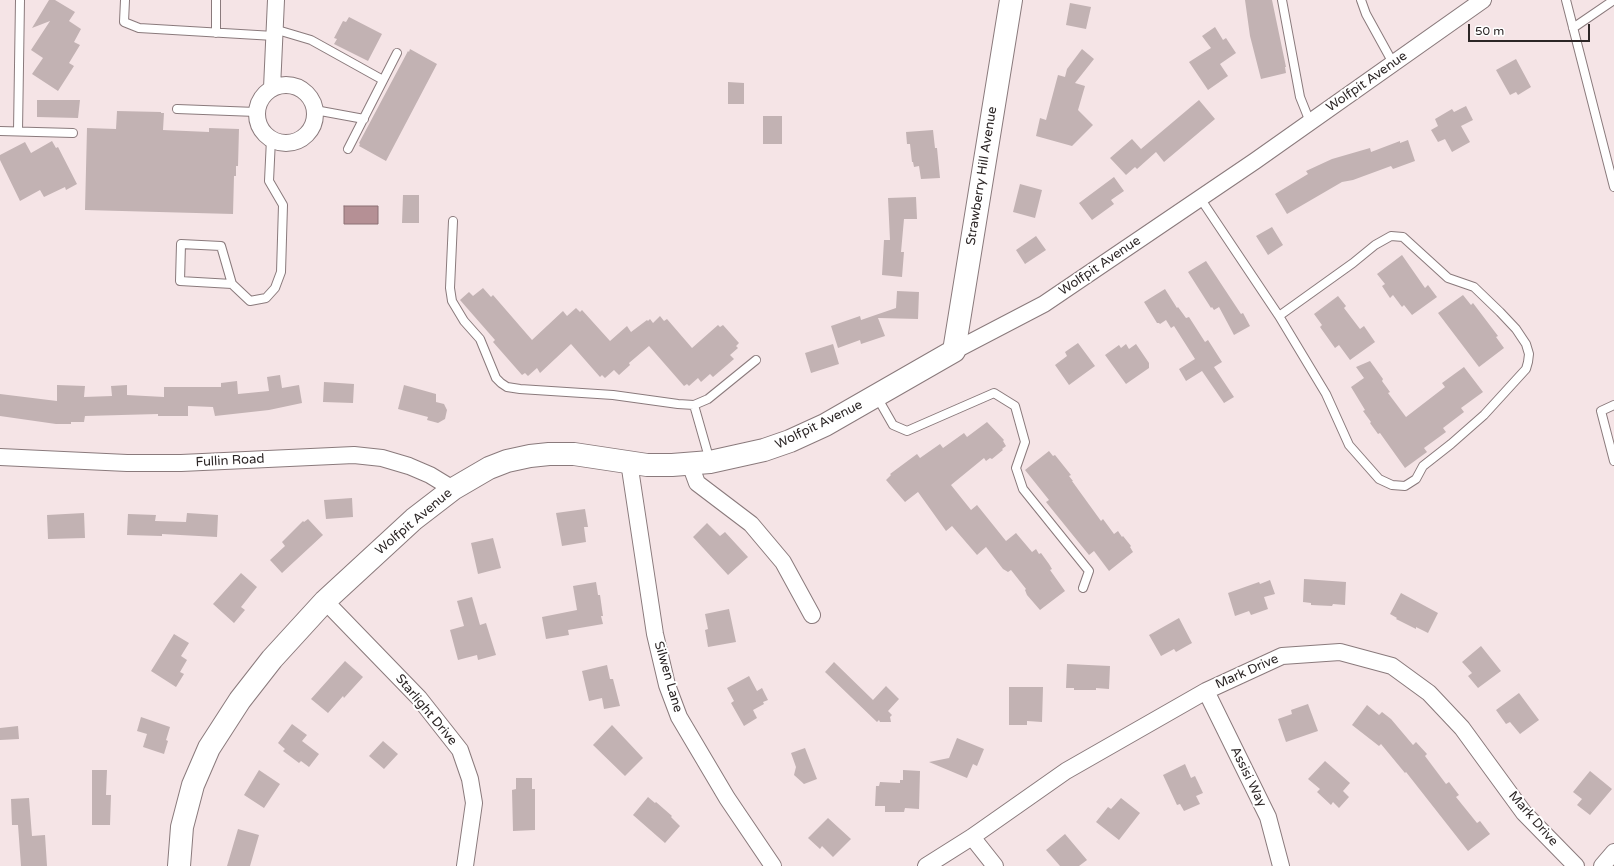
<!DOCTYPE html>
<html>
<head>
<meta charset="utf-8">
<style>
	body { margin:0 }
	#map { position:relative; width:1614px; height:866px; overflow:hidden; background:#f5e4e6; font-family:"Varela Round",sans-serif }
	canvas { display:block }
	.scale { position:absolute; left:1468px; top:24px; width:122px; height:18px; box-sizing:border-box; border:2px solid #2c2626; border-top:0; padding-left:5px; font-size:12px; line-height:14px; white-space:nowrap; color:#2c2626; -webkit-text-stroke:3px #fff; paint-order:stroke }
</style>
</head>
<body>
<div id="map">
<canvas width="1614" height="866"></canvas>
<div class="scale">50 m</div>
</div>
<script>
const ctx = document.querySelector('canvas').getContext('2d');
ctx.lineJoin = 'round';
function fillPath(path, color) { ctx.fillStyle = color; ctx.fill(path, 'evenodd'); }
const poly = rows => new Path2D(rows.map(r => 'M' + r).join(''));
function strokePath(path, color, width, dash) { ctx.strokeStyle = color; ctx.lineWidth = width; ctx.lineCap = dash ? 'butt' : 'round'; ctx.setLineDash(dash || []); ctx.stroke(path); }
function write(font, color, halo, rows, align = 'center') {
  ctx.font = font + ' "Varela Round",sans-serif'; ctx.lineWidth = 4; ctx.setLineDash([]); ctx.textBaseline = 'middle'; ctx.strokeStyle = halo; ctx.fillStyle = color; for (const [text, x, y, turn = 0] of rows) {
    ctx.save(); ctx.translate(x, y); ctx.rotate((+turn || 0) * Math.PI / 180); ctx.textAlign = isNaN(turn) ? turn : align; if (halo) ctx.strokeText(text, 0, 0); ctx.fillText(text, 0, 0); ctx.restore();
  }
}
const water = poly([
	[344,206,378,206,378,224,344,224,344,206]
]);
fillPath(water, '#b59095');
strokePath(water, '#8c7074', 1);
fillPath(poly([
	[49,0,55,0,75,12,69,21,81,29,74,42,80,45,69,63,74,66,58,91,32,74,43,58,31,50,50,21,32,28],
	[1245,0,1272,0,1286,67,1285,67,1286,73,1261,79,1250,36],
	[1070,3,1091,7,1086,29,1066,25],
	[349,17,382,34,368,61,334,44,337,39,334,38,343,21,346,22],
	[1215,27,1223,40,1226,38,1236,53,1220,64,1228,76,1208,90,1189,62,1211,48,1202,36],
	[410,49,437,64,386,161,359,146,360,144,359,143,408,51,409,52],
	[1082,49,1094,59,1075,83,1085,86,1078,110,1093,125,1072,146,1036,136,1040,118,1046,120,1058,75,1065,77,1067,69],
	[1516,59,1531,87,1518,95,1516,92,1510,95,1496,70],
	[728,82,744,83,744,104,728,104],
	[37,100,80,100,78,118,37,117],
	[1199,100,1215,119,1164,162,1156,152,1137,169,1135,167,1126,175,1110,158,1132,139,1141,149],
	[1466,106,1473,120,1461,126,1470,142,1452,152,1445,139,1438,142,1431,130,1438,126,1435,119,1452,109,1454,112],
	[117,111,161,112,161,113,164,113,163,130,209,132,209,128,239,129,238,166,236,166,236,176,234,176,233,214,85,210,87,128,116,129],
	[763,116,782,116,782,144,763,144],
	[933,130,935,148,937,148,940,178,921,179,919,166,914,167,913,162,912,162,910,144,907,144,906,132],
	[1408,140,1415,161,1393,169,1391,166,1353,180,1342,182,1287,214,1275,194,1308,174,1306,171,1332,159,1370,148,1371,152,1400,141,1400,143],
	[52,141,56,148,58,147,77,184,66,190,65,187,44,197,40,190,20,201,0,160,0,155,25,142,31,153],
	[1114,177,1124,191,1111,200,1114,204,1092,220,1079,203],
	[1020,184,1042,190,1035,218,1013,212],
	[403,195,419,195,419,223,402,223],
	[916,197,917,219,904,219,901,252,904,252,902,277,882,275,884,240,890,240,888,198],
	[1272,227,1283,245,1268,255,1256,236],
	[1036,236,1046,250,1025,264,1016,250],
	[1402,255,1425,288,1428,285,1437,297,1412,315,1404,305,1402,307,1393,295,1390,298,1382,286,1385,284,1377,274],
	[1206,261,1241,314,1243,313,1250,326,1234,335,1219,307,1214,310,1212,307,1211,308,1188,272],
	[483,288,491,297,493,295,532,340,563,311,567,316,576,308,580,312,582,310,610,341,627,326,631,332,647,320,648,321,650,319,653,323,660,316,664,321,667,319,692,348,718,325,720,327,723,325,739,343,736,346,738,348,730,355,734,359,713,377,710,374,701,382,698,378,689,386,687,384,684,386,649,346,629,363,630,365,619,375,614,370,605,378,602,375,600,377,571,344,540,373,537,368,528,376,525,373,522,375,493,342,495,340,460,300,469,292,473,296],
	[1165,289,1177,308,1178,307,1186,318,1189,317,1205,342,1208,340,1222,362,1214,367,1234,397,1224,403,1202,371,1186,381,1179,369,1195,359,1174,326,1171,328,1166,320,1160,324,1159,323,1157,323,1144,302],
	[897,291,919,292,918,319,878,318,885,336,861,344,860,340,838,348,831,326,860,316,861,320,896,308],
	[1463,295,1471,305,1473,303,1498,336,1496,337,1504,348,1479,367,1438,313],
	[1338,296,1346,306,1344,308,1360,329,1364,326,1375,342,1350,360,1339,345,1335,348,1320,327,1322,325,1314,314],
	[1078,343,1095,366,1069,385,1055,365,1067,356,1065,352],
	[833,344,839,364,811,373,805,353],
	[1126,344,1129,349,1136,344,1149,363,1149,368,1126,384,1105,355,1119,345,1121,348],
	[1370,361,1383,379,1382,381,1390,392,1388,393,1406,417,1445,387,1442,383,1464,367,1483,392,1461,408,1464,412,1443,428,1446,432,1424,448,1427,452,1405,468,1380,433,1378,434,1370,423,1371,422,1363,411,1365,410,1351,387,1364,378,1356,367],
	[280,375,282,388,299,385,302,403,269,410,215,416,213,407,188,406,188,416,158,416,158,414,85,416,84,422,71,422,71,424,56,424,0,416,0,394,57,401,57,385,85,386,84,397,112,396,111,386,127,385,127,395,164,397,164,387,221,387,221,383,237,381,238,394,269,391,267,377],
	[324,382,354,384,353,403,323,402],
	[404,385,436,394,436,402,444,404,447,410,445,419,438,423,427,420,428,417,398,409],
	[987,422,1004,440,1003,441,1006,446,1002,449,1003,450,992,459,990,458,986,461,984,458,951,485,971,510,977,505,1006,541,1016,533,1032,552,1036,549,1039,554,1041,553,1049,564,1052,569,1050,570,1065,591,1040,610,1027,595,1025,590,1026,589,1011,570,1008,572,1003,569,986,547,977,555,952,526,946,531,918,492,905,502,886,480,891,475,890,474,917,454,920,458,940,444,943,448,964,433,967,437],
	[1049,451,1053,456,1055,455,1071,475,1069,476,1073,481,1072,481,1101,521,1103,519,1114,534,1118,531,1122,537,1123,536,1131,546,1130,547,1133,552,1109,571,1094,551,1089,555,1046,502,1049,500,1025,470],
	[352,498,353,517,326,519,324,500],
	[585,509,588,527,584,527,586,542,562,546,556,513],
	[84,513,85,538,48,539,47,515],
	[187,513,218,515,217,537,162,534,162,536,127,535,128,514,156,515,155,521,186,522],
	[308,519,323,535,282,573,270,560,285,546,282,542,303,521,304,522],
	[707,523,720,536,725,532,748,557,728,575,693,537],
	[493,538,501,568,478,574,471,543],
	[241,573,257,587,241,607,245,610,234,623,213,604],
	[1304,579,1346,582,1345,605,1333,604,1332,606,1311,605,1311,603,1303,602],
	[1270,580,1275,594,1264,597,1268,609,1251,615,1249,611,1235,616,1228,593,1259,582,1260,584],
	[596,582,598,595,600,595,603,616,601,616,603,624,568,630,569,635,546,639,542,617,577,610,573,586],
	[1401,593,1438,613,1428,633,1416,627,1416,629,1396,619,1397,618,1390,614],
	[472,597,480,625,486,623,496,655,478,660,477,655,458,660,450,630,464,626,457,601],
	[729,609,736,642,708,647,705,630,708,629,705,614],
	[1179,618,1192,643,1176,652,1174,649,1161,656,1149,635],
	[174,634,189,643,181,656,187,660,180,672,184,674,176,687,151,671],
	[1481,646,1501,671,1478,688,1468,676,1472,673,1462,662],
	[345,661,363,677,344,698,343,696,328,713,311,699],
	[834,662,873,700,886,686,899,699,888,711,892,715,890,717,891,722,880,722,879,720,877,722,825,672],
	[1067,664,1110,666,1109,689,1096,688,1096,690,1074,690,1074,688,1066,688],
	[607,665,610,679,613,679,620,706,604,709,602,698,589,701,582,671],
	[749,676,757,691,762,688,768,700,763,702,764,704,753,710,757,718,744,726,731,703,734,701,727,688],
	[1009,687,1043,687,1042,722,1027,721,1027,725,1009,725],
	[1519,693,1539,720,1520,734,1510,722,1506,724,1496,710],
	[1308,704,1318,731,1286,742,1278,719,1292,714,1291,710],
	[1367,705,1379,715,1382,712,1391,719,1413,745,1416,742,1427,754,1425,756,1446,784,1449,782,1459,795,1456,797,1477,823,1480,821,1490,834,1468,851,1406,772,1405,773,1381,744,1379,746,1352,725],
	[141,717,170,727,166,740,168,741,164,754,143,747,147,734,137,731],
	[292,724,307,735,302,741,319,754,309,767,301,761,299,763,283,751,285,749,278,743],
	[612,725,643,758,625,776,593,745],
	[18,726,19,739,0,740,0,728],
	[957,738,984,749,977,766,973,764,967,778,929,762,949,758],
	[383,741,398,754,384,769,369,756],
	[805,748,817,779,804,784,794,775,796,767,791,753],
	[1325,761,1350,783,1343,791,1349,797,1339,808,1333,802,1331,805,1317,792,1320,789,1308,779],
	[1185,764,1191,778,1195,776,1203,793,1196,796,1200,804,1184,811,1180,804,1177,805,1163,775],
	[92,770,107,770,106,795,111,795,110,825,92,825],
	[259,770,280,784,264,808,244,795],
	[903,770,920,771,919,809,905,808,904,812,885,812,885,806,875,806,876,786,879,786,880,782,900,783,900,780,903,780],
	[1590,771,1612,789,1590,815,1577,805,1582,799,1573,792],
	[516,778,532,778,532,789,535,789,535,830,513,831,512,790,516,789],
	[648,797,655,803,656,802,672,816,671,817,680,826,665,843,633,815],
	[29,798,32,836,45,835,47,866,21,866,18,825,12,825,11,799],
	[1121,798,1140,813,1119,840,1096,822,1108,807,1111,809],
	[828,818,851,839,833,857,822,846,820,849,808,838],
	[238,829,259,835,250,866,227,866],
	[1065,834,1087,860,1079,866,1060,866,1046,850]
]), '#c2b2b3');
const lane = poly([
	[125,0,124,22,139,28,274,36],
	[1282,0,1300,97,1310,122],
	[1361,0,1366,14,1393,63],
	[1566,0,1614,187],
	[1573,28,1614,0],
	[274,29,311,40,383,80],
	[216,33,216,0],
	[177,109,256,112],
	[315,110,364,119],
	[0,131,73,133],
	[18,131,20,0],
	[348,149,397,53],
	[1200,198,1279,316,1326,394,1349,445,1379,479,1392,485,1405,486,1416,479,1423,466,1451,444,1484,415,1526,369,1528,362,1529,354,1526,344,1516,329,1500,312,1474,287,1448,278,1403,237,1391,236,1375,245,1353,263,1279,316],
	[453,221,450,288,452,301,464,321,480,339,496,378,501,383,507,387,520,389,613,395,678,404,694,405,710,461],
	[232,284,221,246,181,244,180,281,232,284,250,301,266,298,275,288,281,272,283,205,269,181,271,139],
	[877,397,893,425,907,431,994,393,1015,406,1025,442,1016,468,1023,489,1089,571,1083,588],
	[694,405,708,399,756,360],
	[1614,405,1601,411,1614,461]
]);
const street = poly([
	'257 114a29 29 0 1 1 58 0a29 29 0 1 1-58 0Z',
	[272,88,276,0],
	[954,351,1044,304,1255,161,1483,0],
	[0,457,127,463,181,463,354,455,382,458,409,466,430,475,453,489],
	[629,462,655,634,667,685,679,717,727,798,773,866],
	[690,464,697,483,751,524,783,562,812,615],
	[325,601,419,698,460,750,470,779,474,803,465,866],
	[1206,691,1268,817,1281,866],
	[972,837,995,866],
	[926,866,972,837,1066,771,1206,691,1282,656,1340,652,1392,666,1429,693,1462,728,1524,813,1576,866],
	[1602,866,1614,852]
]);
const secondary = poly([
	[179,866,182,827,193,785,209,748,240,700,272,659,325,601,414,519,453,489,489,468,507,461,530,456,549,454,574,454,647,465,672,465,710,462,764,450,790,441,825,425,954,351,1011,0]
]);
strokePath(lane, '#8a7a7c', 10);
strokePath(street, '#8a7a7c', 18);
strokePath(secondary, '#8a7a7c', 24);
strokePath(lane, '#fff', 8);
strokePath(street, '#fff', 16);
strokePath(secondary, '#fff', 22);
write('13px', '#2c2626', '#fff', [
	["Wolfpit Avenue",1367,82,-35],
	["Strawberry Hill Avenue",982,176,-81],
	["Wolfpit Avenue",1100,266,-34],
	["Wolfpit Avenue",819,425,-26],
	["Fullin Road",230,461,-3],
	["Wolfpit Avenue",414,522,-40],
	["Mark Drive",1247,672,-24],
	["Silwen Lane",668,677,74],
	["Starlight Drive",426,710,50],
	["Assisi Way",1248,777,64],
	["Mark Drive",1533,819,49]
]);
</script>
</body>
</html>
